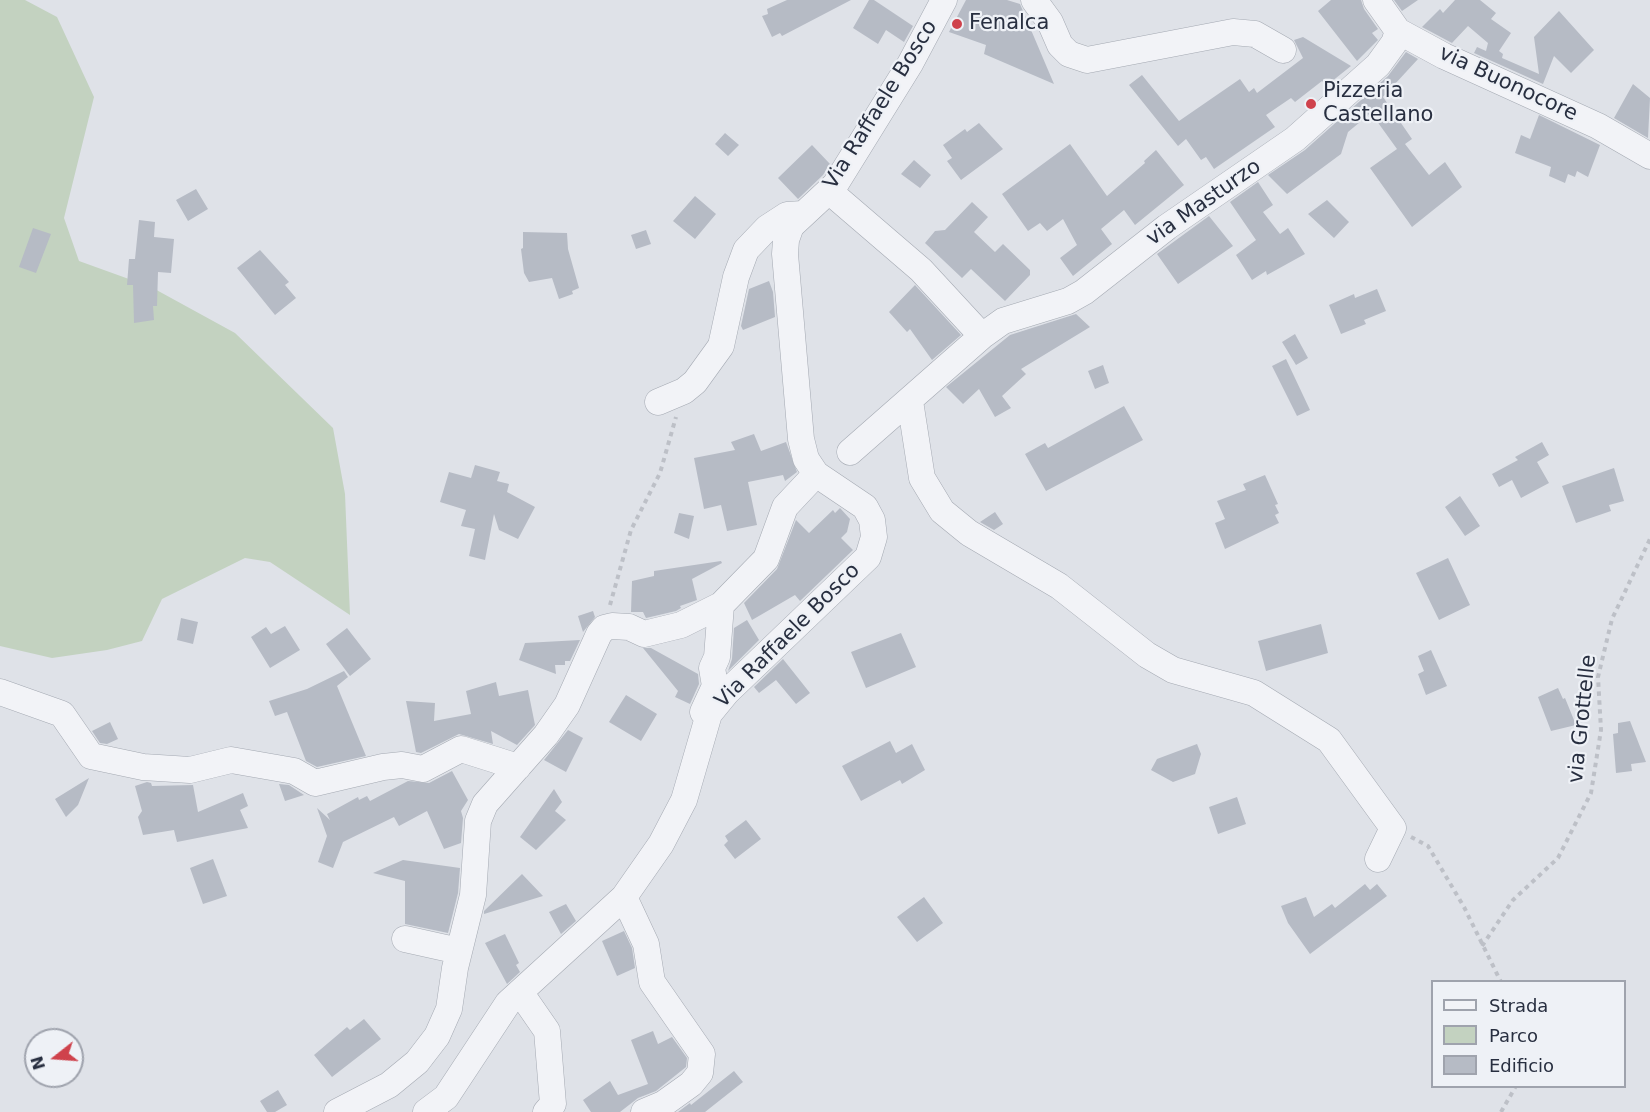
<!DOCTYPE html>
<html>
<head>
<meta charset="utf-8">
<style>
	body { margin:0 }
	#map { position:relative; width:1650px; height:1112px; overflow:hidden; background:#dfe2e8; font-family:"DejaVu Sans",sans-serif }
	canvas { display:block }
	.legend { position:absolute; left:1431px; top:980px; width:195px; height:108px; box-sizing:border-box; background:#eef1f6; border:2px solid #9fa3ad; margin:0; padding:8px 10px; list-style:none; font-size:18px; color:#282f40 }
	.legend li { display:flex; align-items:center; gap:12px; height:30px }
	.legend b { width:30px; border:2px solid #9fa3ad }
	.north { position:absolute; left:24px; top:1028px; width:60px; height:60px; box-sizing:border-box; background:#eef1f6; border:2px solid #9fa3ad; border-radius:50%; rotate:253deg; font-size:16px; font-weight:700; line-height:24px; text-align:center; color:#282f40 }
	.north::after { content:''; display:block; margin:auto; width:21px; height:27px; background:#cf424c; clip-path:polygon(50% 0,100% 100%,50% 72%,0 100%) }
</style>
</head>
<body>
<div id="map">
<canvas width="1650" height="1112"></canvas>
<ul class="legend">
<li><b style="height:8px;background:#f2f3f7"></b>Strada</li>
<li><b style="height:16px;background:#c3d2c0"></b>Parco</li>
<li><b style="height:16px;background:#b6bbc5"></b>Edificio</li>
</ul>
<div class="north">N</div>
</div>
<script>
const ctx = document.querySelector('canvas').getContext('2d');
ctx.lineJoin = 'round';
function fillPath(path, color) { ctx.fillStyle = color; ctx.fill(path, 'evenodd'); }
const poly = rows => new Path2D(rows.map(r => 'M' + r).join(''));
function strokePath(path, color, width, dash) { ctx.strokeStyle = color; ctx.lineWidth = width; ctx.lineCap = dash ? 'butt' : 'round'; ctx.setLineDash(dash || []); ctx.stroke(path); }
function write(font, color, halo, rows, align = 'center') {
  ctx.font = font + ' "DejaVu Sans",sans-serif'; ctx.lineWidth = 4.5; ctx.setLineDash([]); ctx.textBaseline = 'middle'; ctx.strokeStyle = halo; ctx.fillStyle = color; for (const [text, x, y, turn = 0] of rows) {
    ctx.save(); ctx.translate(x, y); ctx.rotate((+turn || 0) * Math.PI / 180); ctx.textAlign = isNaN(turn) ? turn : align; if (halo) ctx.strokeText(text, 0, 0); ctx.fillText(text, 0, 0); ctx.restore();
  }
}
fillPath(poly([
	[0,0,25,0,57,17,94,97,64,218,79,261,151,287,235,333,333,428,345,494,350,615,270,562,245,558,162,599,142,641,107,650,52,658,0,646]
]), '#c3d2c0');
fillPath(poly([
	[787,0,851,0,782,36,780,33,772,37,762,16,768,14,767,9],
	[869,0,874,0,913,26,904,42,886,30,878,44,853,28],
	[966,0,1007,0,1020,4,1054,84,984,54,986,45,949,32],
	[1331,0,1361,0,1364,9,1378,29,1372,33,1378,40,1357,61,1318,11],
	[1394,0,1418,0,1402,11],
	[1455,0,1480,0,1496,13,1491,19,1511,33,1499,51,1503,54,1502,58,1539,74,1534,37,1559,11,1594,50,1571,73,1554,56,1543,84,1474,53,1477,47,1486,51,1488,43,1468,26,1452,43,1422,27,1440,9,1443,13],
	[1303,37,1351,66,1326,86,1322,81,1295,102,1291,98,1266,115,1275,127,1214,169,1206,157,1201,160,1186,139,1178,146,1129,85,1142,75,1179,121,1240,79,1249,92,1254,88,1257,93,1303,58,1294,40],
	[1406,52,1418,59,1383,97,1412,139,1405,144,1429,175,1445,162,1462,187,1412,227,1370,168,1397,149,1371,113,1348,132,1341,154,1287,194,1268,175,1305,150,1388,76],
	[1633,84,1650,98,1648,138,1614,118],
	[1539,115,1600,145,1588,177,1577,171,1575,177,1568,174,1565,183,1549,176,1551,167,1515,153,1521,135,1530,139],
	[979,123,1003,149,961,180,947,161,952,158,943,145,965,129,967,132],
	[725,133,739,145,728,156,715,144],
	[1070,144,1107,196,1145,163,1144,161,1156,150,1184,185,1135,225,1124,210,1101,229,1112,244,1073,276,1060,258,1077,245,1063,219,1047,231,1040,223,1028,231,1002,194],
	[812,145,830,164,823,175,798,199,778,178],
	[914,160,931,175,920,188,901,174],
	[1258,182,1273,205,1263,212,1280,234,1288,228,1305,254,1267,275,1266,271,1252,280,1236,255,1256,240,1230,202],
	[196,189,208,209,188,221,176,200],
	[695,196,716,214,695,239,673,221],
	[1327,200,1349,222,1334,238,1308,214],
	[972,202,988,217,974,232,995,252,1003,244,1030,270,1030,275,1005,301,971,269,962,278,925,243,935,231,945,230],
	[1209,216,1233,246,1178,284,1157,254],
	[139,220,155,222,154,237,174,239,171,273,158,272,157,306,153,306,154,320,134,323,133,285,127,285,129,259,135,259],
	[33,228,51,234,36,273,19,267],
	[646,230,651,244,636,249,631,235],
	[523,232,567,233,568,249,579,288,572,291,573,294,559,299,552,278,529,282,524,273,521,249,523,248],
	[260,250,289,282,285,285,296,298,275,315,237,268],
	[769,281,773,292,775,317,743,330,741,326,749,289],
	[915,285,961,335,932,360,910,329,907,332,889,312],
	[1377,289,1386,311,1364,320,1366,324,1341,334,1329,305,1354,294,1355,298],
	[1076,314,1090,327,1021,369,1026,374,1002,396,1011,408,995,417,979,389,963,404,946,387,1010,335],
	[1295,334,1308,358,1296,365,1282,342],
	[1286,359,1310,410,1297,416,1272,366],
	[1103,365,1109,383,1095,389,1088,371],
	[1124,406,1143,440,1046,491,1025,454,1045,443,1048,448],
	[754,434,761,451,786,442,797,472,785,481,783,475,748,482,757,525,727,531,721,505,704,509,694,458,735,450,731,442],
	[1542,442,1549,455,1537,462,1549,483,1521,498,1512,480,1499,487,1492,474,1518,460,1515,457],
	[475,465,500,472,497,481,509,484,507,492,535,507,518,539,499,530,494,514,485,560,469,556,475,529,461,526,466,510,440,502,449,472,471,478],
	[1614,468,1624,501,1609,505,1611,511,1576,523,1562,486],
	[1265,475,1278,504,1275,505,1279,513,1275,515,1279,523,1225,549,1215,523,1225,519,1217,501,1246,490,1243,484],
	[1460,496,1480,526,1465,536,1445,507],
	[840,508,850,519,847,532,841,538,853,550,800,601,795,595,752,620,744,603,777,569,796,520,809,533,833,510,835,513],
	[995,512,1003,524,994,530,980,522],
	[679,513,694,516,689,539,674,533],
	[1448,558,1470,605,1439,620,1416,573],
	[721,561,722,563,692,579,697,600,680,606,681,608,676,611,646,618,643,612,631,612,632,581,654,576,654,571],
	[593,611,595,617,583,632,578,616],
	[181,618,198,622,193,644,177,640],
	[747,620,759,640,728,671,732,659,734,628],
	[1321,624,1328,653,1266,671,1258,641],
	[285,626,300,650,270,668,251,637,266,627,271,634],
	[347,628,371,659,350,676,326,644],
	[901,633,916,667,866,688,851,652],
	[580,640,570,661,565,661,565,665,555,665,556,674,519,660,525,643],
	[643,648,651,648,698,674,699,684,690,704,675,697,678,691],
	[1431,650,1447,686,1426,695,1418,674,1424,671,1418,656],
	[783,659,810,693,796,704,776,680,759,693,754,687],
	[344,671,348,677,337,686,366,756,317,767,306,761,287,712,275,716,269,701,307,689],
	[496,682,499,696,528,690,535,725,517,745,491,731,493,744,459,734,421,753,416,752,406,701,435,703,434,721,471,714,466,691],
	[1558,688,1563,699,1565,698,1576,725,1551,731,1538,697],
	[626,695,657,714,641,741,609,722],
	[1630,721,1646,762,1631,764,1632,771,1616,773,1613,734,1618,733,1618,723],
	[110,722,118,739,107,744,100,743,92,731],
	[568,730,583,738,566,772,544,760],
	[890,741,896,753,912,744,925,770,902,784,900,780,861,801,842,766],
	[1197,744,1201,754,1195,774,1173,782,1151,770,1157,759],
	[452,771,468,800,461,811,463,818,461,843,444,849,427,811,399,826,394,817,343,842,333,868,318,862,327,836,317,808,330,820,327,814,358,797,359,800,367,796,370,801,408,781,429,783],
	[89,778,78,805,66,817,55,799],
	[147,782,151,783,152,786,193,785,198,812,243,793,248,806,240,810,248,828,177,842,174,830,143,835,138,817,142,811,135,786],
	[279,784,289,785,304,795,285,801],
	[554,789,562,802,555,811,566,820,536,850,520,837],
	[1237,797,1246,824,1218,834,1209,807],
	[746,820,761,839,735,859,724,845,728,841,725,836],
	[213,859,227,896,203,904,190,868],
	[403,860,460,868,458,893,448,933,405,924,405,881,373,873],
	[522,874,543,896,484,914,484,911],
	[1365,884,1370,890,1377,884,1387,896,1310,954,1288,923,1281,906,1306,897,1314,917,1332,904,1335,908],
	[924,897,943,923,917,942,897,917],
	[566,904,576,921,561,934,549,912],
	[624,931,632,948,635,968,617,976,602,941],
	[505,934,519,963,516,965,520,972,507,984,485,943],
	[364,1019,381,1039,332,1077,314,1055,347,1027,350,1030],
	[653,1031,658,1044,672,1037,687,1058,686,1067,656,1091,638,1098,620,1112,591,1112,583,1100,610,1081,618,1095,648,1084,631,1040],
	[734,1071,743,1082,705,1112,678,1112,690,1103,691,1105],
	[278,1090,287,1105,275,1112,267,1112,260,1101]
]), '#b6bbc5');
const minor = poly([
	[1034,0,1050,22,1060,45,1069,54,1087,60,1233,32,1255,34,1283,50],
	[1376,0,1398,31,1444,56,1598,126,1650,156],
	[829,191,921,270,982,336],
	[910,401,922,478,942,511,969,533,1059,586,1147,655,1173,670,1254,693,1329,740,1393,828,1378,859],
	[658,402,684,391,695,382,721,346,736,277,746,250,767,228,787,215,803,214],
	[850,452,982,336,1003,321,1068,301,1084,292,1167,227,1295,139,1378,65,1394,43,1398,31],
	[0,692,62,714,91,756,143,767,190,770,231,760,294,771,315,783,383,767,402,765,423,769,461,749,518,767],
	[703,712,715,686,712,668,717,657,721,605],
	[624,897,646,944,652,982,702,1054,700,1073,691,1084,663,1104,644,1112],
	[405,939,459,951],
	[520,992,547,1031,553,1104,546,1112],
	[337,1112,389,1085,417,1062,437,1036,449,1009,455,968,473,895,478,821,485,804,546,735,567,705,599,634,604,628,612,626,629,627,644,634,681,625,721,605,766,559,785,507,816,474],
	[426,1112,446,1097,508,1003,624,897,661,844,684,800,709,714,727,692,868,557,874,537,872,520,865,507,816,474,806,459,801,439,785,254,786,240,791,226,835,185,910,64,944,0]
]);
strokePath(minor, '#a4a9b2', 27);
strokePath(poly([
	[610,605,631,530,660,473,676,417],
	[1411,837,1428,846,1464,907,1501,982],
	[1482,946,1513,900,1558,858,1591,793,1601,730,1598,677,1612,619,1650,539],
	[1501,1112,1516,1086]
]), '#bdc0c7', 4, [4.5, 4.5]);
strokePath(minor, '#f2f3f7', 26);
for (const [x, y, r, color] of [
	[957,24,6,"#cf424c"],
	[1311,104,6,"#cf424c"]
]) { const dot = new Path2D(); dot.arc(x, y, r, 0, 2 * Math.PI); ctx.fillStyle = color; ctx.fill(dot); strokePath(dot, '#eef1f6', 2); }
write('21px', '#282f40', '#eef1f6', [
	["Fenalca",969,24],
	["Pizzeria",1323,92],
	["Castellano",1323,116]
], 'left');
write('21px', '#282f40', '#eef1f6', [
	["via Buonocore",1508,84,25],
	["Via Raffaele Bosco",881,105,-58],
	["via Masturzo",1204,203,-35],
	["Via Raffaele Bosco",788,636,-45],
	["via Grottelle",1583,719,-84]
]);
</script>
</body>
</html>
